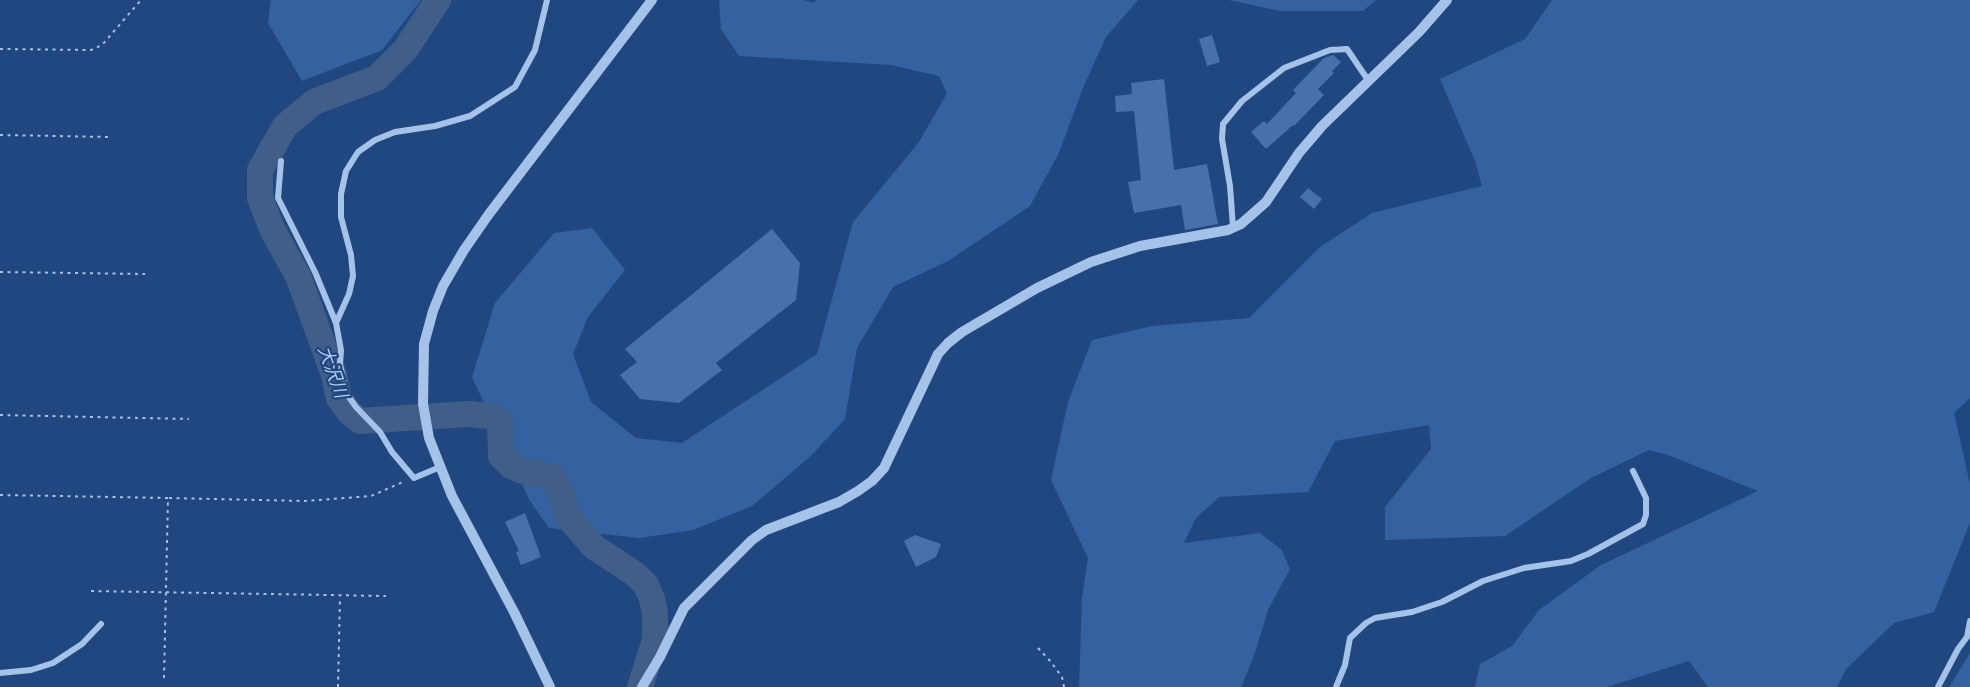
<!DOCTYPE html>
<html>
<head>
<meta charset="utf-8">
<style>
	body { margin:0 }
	canvas { display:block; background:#204780 }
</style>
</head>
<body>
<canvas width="1970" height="687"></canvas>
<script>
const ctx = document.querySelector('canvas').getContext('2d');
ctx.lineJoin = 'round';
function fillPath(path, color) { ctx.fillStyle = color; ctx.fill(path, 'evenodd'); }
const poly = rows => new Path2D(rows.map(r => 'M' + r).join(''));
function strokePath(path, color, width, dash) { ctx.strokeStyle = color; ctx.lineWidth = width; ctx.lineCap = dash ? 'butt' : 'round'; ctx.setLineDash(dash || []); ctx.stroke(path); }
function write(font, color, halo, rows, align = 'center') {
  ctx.font = font + ' "Noto Sans","Noto Sans JP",sans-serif'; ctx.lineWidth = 4.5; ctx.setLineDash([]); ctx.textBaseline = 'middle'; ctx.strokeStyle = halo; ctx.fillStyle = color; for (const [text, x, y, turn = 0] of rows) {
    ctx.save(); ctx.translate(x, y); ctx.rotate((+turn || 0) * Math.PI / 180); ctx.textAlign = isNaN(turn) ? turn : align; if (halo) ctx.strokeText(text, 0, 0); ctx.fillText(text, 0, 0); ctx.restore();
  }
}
fillPath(poly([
	[271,0,421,0,382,50,302,81,268,23],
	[719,0,804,0,813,3,817,0,1138,0,1106,37,1085,83,1058,155,1030,206,948,261,893,287,857,348,845,419,811,456,752,506,693,530,639,538,549,528,530,501,472,377,495,303,554,233,592,228,625,270,588,317,573,354,591,402,636,438,682,443,817,354,853,222,919,142,947,93,939,76,891,65,739,56,721,29],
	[1229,0,1376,0,1363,11,1280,11],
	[1552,0,1970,0,1970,398,1954,413,1970,484,1970,523,1934,612,1894,623,1846,669,1837,687,1708,687,1689,661,1607,687,1475,687,1480,664,1512,646,1539,610,1601,565,1758,491,1668,455,1649,450,1591,478,1505,536,1385,540,1385,507,1431,449,1429,425,1335,441,1308,492,1219,497,1196,518,1184,543,1260,533,1282,550,1290,569,1268,610,1253,659,1241,687,1079,687,1082,598,1088,558,1051,480,1068,402,1092,340,1152,326,1249,318,1320,247,1372,213,1482,186,1475,161,1440,79,1525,39],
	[1970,653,1970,687,1950,687,1951,684]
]), '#34619f');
strokePath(poly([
	[438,0,405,50,377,78,314,102,285,126,260,170,260,198,273,231,298,276,334,375,339,398,349,412,360,421,468,414,491,416,500,422,501,456,511,466,522,471,552,476,563,498,567,516,594,547,635,574,646,585,652,599,655,613,655,640,640,687]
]), '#415e88', 26);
fillPath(poly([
	[1212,35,1220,62,1207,66,1199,39],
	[1333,55,1341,62,1332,71,1334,73,1318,89,1324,95,1294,126,1293,125,1266,149,1251,132,1264,121,1267,124,1296,93,1293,90,1324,58],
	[1164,79,1174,170,1207,164,1218,224,1185,230,1181,205,1134,213,1128,182,1141,180,1134,111,1116,112,1115,96,1132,94,1131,83],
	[1308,188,1322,199,1314,209,1300,197],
	[772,229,800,263,796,300,716,363,722,370,679,403,640,399,620,375,637,362,625,349],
	[525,513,541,557,521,565,516,552,519,551,505,522],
	[915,535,941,544,936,557,916,567,904,541]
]), '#4871aa');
strokePath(poly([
	[0,49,91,50,102,45,141,0],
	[0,135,110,137],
	[0,272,145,274],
	[0,415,189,419],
	[0,495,168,498,164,678],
	[169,498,305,501,371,496,403,482],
	[91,591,386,596],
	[1038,648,1051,662,1062,677,1064,687],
	[338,687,340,597]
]), '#a5c2e8', 2, [3, 4.5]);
strokePath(poly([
	[281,161,278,198,315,272,336,323,341,350,340,364,346,393,356,407,380,432,392,452,414,478,440,467],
	[1233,227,1230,186,1222,139,1223,124,1242,101,1284,68,1330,50,1347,49,1368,80],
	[336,323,349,294,353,276,351,255,341,217,341,194,346,171,358,152,375,140,395,132,435,126,470,116,515,87,535,50,547,0],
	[0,673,31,670,53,663,82,644,101,624],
	[1336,687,1345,665,1350,638,1366,623,1375,618,1412,612,1442,602,1483,581,1524,568,1571,561,1588,554,1643,524,1646,515,1646,498,1633,471],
	[1938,687,1958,649,1967,637,1970,621]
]), '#a5c2e8', 6);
strokePath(poly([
	[550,687,514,612,452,496,429,438,423,404,424,344,433,311,443,286,464,250,489,214,652,0],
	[642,687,660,657,684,608,752,540,766,530,839,502,858,491,872,481,884,468,938,354,948,343,962,332,1037,288,1091,262,1140,246,1228,230,1241,224,1266,202,1299,153,1322,126,1419,32,1447,0]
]), '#a5c2e8', 10);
write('italic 18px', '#b0ccf0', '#204780', [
	["大沢川",332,372,70]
]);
</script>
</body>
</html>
